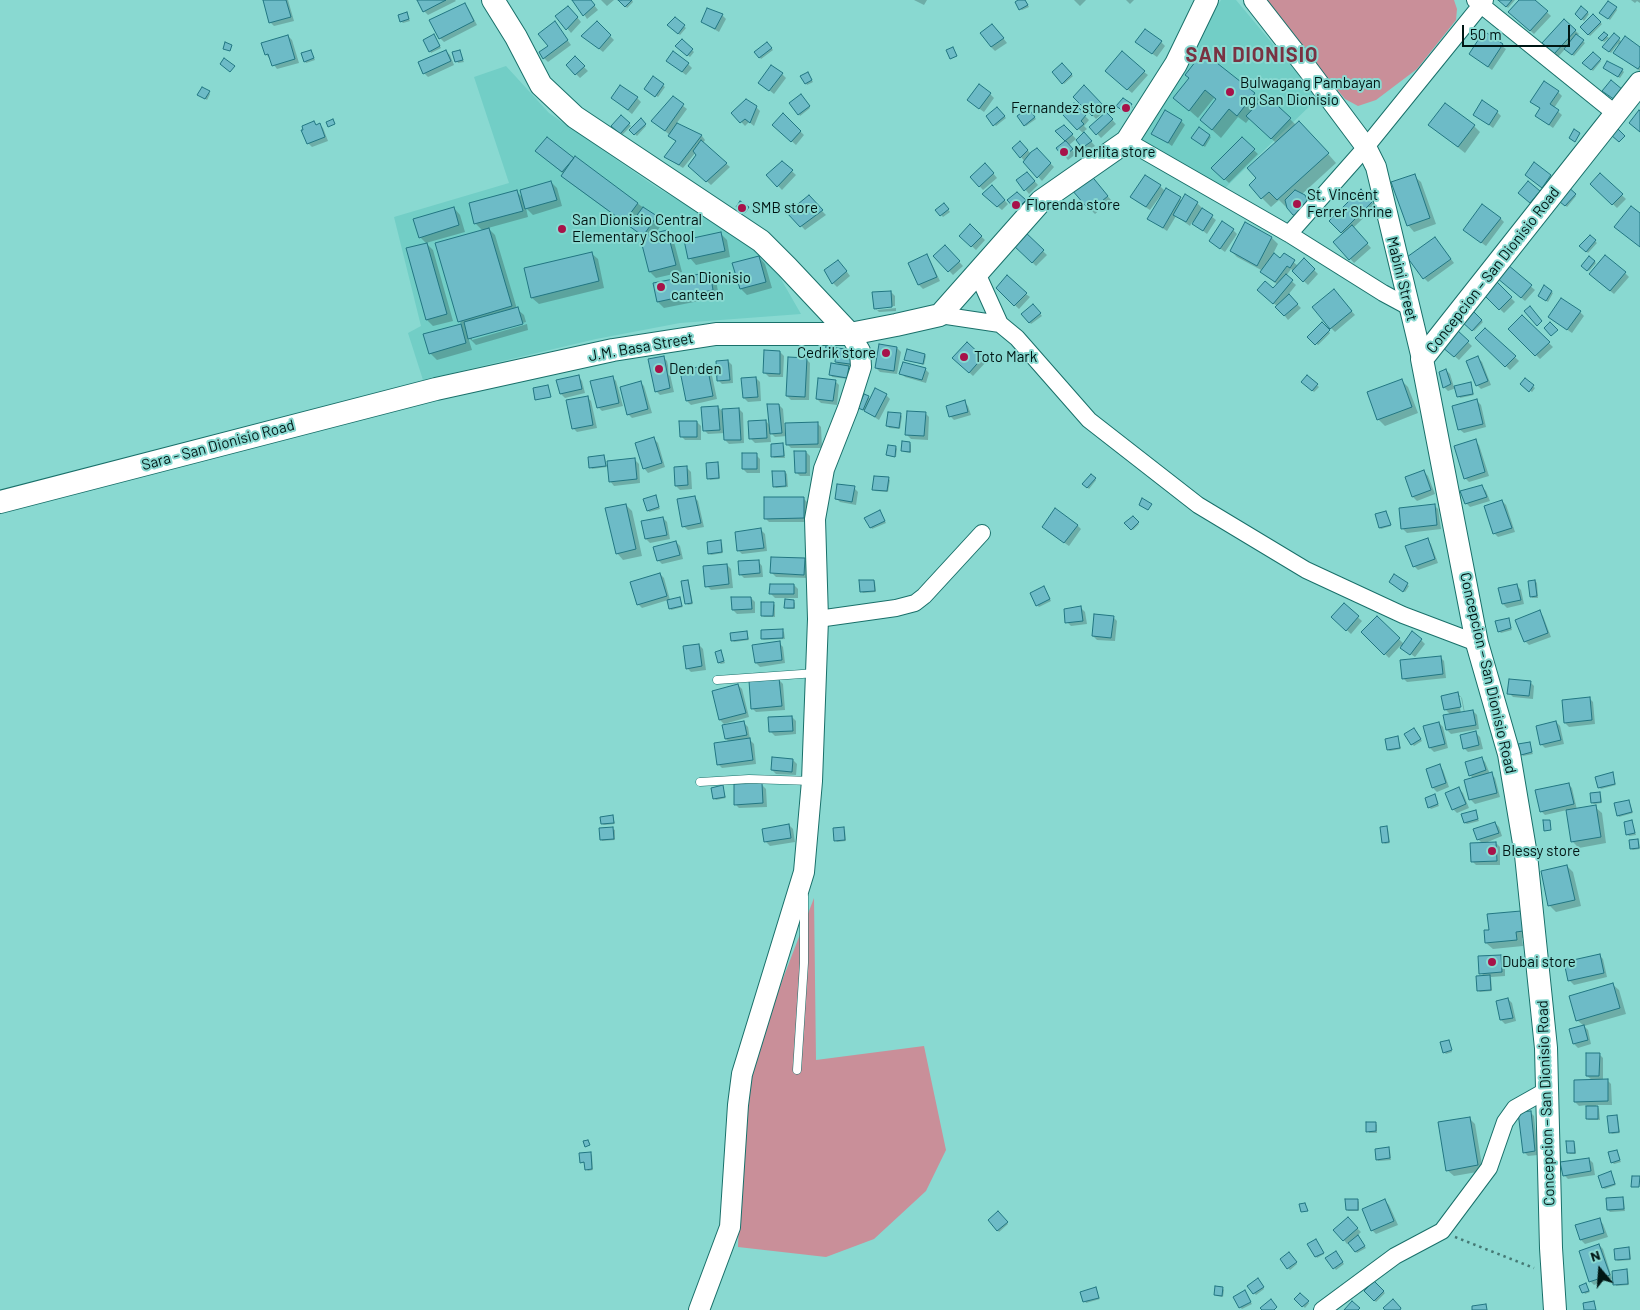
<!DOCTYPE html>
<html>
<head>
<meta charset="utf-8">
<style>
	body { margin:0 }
	#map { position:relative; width:1640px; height:1310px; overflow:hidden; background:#89d9d1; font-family:Barlow,sans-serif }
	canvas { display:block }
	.north { position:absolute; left:1575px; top:1245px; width:50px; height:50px; -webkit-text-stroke:4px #89d9d1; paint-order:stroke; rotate:342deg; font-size:14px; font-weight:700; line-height:20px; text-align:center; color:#001614 }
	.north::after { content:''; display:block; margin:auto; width:18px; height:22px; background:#001614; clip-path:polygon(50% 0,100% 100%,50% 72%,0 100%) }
	.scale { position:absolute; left:1462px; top:25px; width:108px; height:22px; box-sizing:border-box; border:2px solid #001614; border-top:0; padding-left:6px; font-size:15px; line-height:18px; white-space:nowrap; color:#001614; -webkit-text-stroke:4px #89d9d1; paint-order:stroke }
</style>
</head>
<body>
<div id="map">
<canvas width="1640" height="1310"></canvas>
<div class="north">N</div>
<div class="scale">50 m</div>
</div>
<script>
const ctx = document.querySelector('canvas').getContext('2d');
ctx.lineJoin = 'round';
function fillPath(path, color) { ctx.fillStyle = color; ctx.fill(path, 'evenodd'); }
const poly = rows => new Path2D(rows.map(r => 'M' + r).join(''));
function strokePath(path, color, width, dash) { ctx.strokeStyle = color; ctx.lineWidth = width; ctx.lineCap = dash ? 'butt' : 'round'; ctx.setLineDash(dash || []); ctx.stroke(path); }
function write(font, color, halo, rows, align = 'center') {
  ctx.font = font + ' Barlow,sans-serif'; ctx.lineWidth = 4; ctx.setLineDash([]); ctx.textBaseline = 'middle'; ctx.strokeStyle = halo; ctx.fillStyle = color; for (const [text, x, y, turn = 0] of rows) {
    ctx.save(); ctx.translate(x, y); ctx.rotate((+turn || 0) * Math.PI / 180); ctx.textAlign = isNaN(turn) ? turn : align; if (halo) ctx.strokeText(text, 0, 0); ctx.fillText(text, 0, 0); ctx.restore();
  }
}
fillPath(poly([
	[1221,0,1236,0,1318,98,1224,189,1137,140],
	[506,66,549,113,656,187,748,241,778,274,801,314,680,323,596,339,423,380,408,333,421,326,394,217,509,183,474,77]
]), '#72cec6');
fillPath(poly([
	[1263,0,1454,0,1457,9,1456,20,1417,69,1376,100,1358,106,1345,99],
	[814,898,816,1060,924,1046,946,1150,926,1191,874,1239,826,1257,738,1247,743,1095,767,1020]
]), '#c98f99');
fillPath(poly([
	[264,0,288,0,294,21,274,26,270,22],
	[418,0,455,0,456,1,428,15,424,11],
	[575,0,590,0,598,10,587,19],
	[601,0,614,0,607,6],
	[620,0,632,0,633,2,627,8],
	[914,0,927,0,924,5],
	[1020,0,1025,0,1029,7,1022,10,1020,9],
	[1074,0,1086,0,1080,6],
	[1126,0,1134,0,1130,4],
	[1499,0,1515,0,1508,8],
	[1521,0,1534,0,1551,16,1534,34,1514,16],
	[1631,0,1640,0,1640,3,1637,1,1635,3],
	[464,4,468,8,477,25,444,42,440,38],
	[1581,8,1589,14,1584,21,1576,14],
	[1616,8,1617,10,1610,20,1603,14],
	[572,11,581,22,571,33,557,16],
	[722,15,726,19,719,32,707,25,703,21],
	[408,16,410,21,403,23,401,21],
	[1593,16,1602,24,1590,36,1581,27],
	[675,18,686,28,680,35,669,25],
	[1564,21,1579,34,1577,36,1585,43,1574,56,1565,49,1558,57,1544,43],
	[555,23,571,45,548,62,544,58,550,47],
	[597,23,614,40,603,52,583,36],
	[996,29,1007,43,995,51,991,47],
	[1484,33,1506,49,1492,70,1470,54],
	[1604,34,1609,38,1604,42,1600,38],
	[1614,35,1622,42,1640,48,1640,71,1619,56,1620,45,1618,44,1611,53,1604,47],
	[288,36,292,40,299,63,277,69,266,54],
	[435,38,441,48,431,53,430,51],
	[682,41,694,52,690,57,677,46],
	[1161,42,1165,46,1157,57,1141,46],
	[767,43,773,50,761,59,756,52],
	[311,51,315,60,306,63,305,61],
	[446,51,450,55,454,65,428,77,424,73],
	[459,51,464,62,458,63,454,53],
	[1593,53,1601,61,1593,71,1584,63],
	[575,58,588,71,580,78,576,74],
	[667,61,688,64,692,68,686,75],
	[1062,65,1073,76,1064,84,1054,73],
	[1606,70,1622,70,1624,72,1620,78],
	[1144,72,1148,75,1132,93,1110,75],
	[808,73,813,82,807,85,806,83],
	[782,74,786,78,774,94,764,86],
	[653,78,665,87,658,97,647,90],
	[1190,79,1254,94,1261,101,1290,119,1296,125,1308,131,1336,163,1301,195,1309,200,1313,212,1287,208,1279,200,1271,207,1262,198,1250,185,1258,178,1276,143,1250,118,1246,123,1238,117,1221,138,1201,120,1217,100,1214,98,1198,118,1175,98],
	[1084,87,1106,110,1096,119,1075,97],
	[209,92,210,94,207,100,201,96],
	[1558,92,1562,96,1554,108,1562,115,1553,128,1536,116,1541,109,1531,102],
	[990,94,994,98,984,112,973,104],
	[637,98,641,102,632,114,617,102],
	[673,98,687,109,676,124,702,136,705,140,703,143,730,167,711,185,689,165,698,155,696,152,683,168,670,160,666,156,677,142,669,136,670,135,657,125],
	[803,98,810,108,800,116,799,114],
	[1123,99,1133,107,1128,114,1120,108],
	[1074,105,1089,120,1084,126,1087,129,1083,132,1095,146,1087,151,1077,140,1084,134,1064,115],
	[756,107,760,111,754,126,749,122,745,126,733,113],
	[997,108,1006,118,996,126,987,116],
	[1028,109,1036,119,1026,126,1025,125],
	[1497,112,1501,116,1493,128,1474,114],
	[1106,113,1116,124,1101,138,1091,127],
	[783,115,804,135,796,145,774,125],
	[621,117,631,126,622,135,613,126],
	[641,120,646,126,637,136,631,130],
	[1181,121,1185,125,1172,146,1153,133],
	[314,123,317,126,319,124,323,128,328,141,312,147,308,143],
	[1430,125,1474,126,1480,132,1465,153],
	[1064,126,1076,139,1068,146,1076,154,1068,160,1058,148,1066,142,1057,132],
	[1199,129,1211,137,1205,147,1194,139],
	[1242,139,1258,154,1229,183,1213,168],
	[1024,146,1031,154,1037,150,1054,167,1042,181,1021,157],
	[543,157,574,160,576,158,656,217,662,224,655,234,667,231,673,238,682,272,656,278,650,272,644,237,569,182,563,176,564,174],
	[782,162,796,175,782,190,768,175],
	[989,168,997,178,983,190,971,177],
	[1027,173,1038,185,1029,194,1018,180],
	[1526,175,1550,176,1554,180,1546,191],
	[1600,175,1626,199,1617,208,1592,184],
	[1414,176,1421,182,1436,224,1414,232,1408,225],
	[1094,180,1111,200,1095,214,1091,210],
	[551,182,557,188,562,206,533,215,526,208,528,217,488,228,495,235,517,309,524,315,526,322,472,337,472,340,527,324,528,330,476,345,468,337,472,350,437,360,430,353,425,335,462,324,459,321,483,231,475,223,517,192,523,198],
	[1160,186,1165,191,1183,201,1186,196,1197,203,1201,207,1201,208,1216,220,1207,234,1192,222,1190,226,1176,216,1167,231,1149,219,1162,196,1161,195,1150,210,1136,201],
	[992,187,1008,204,1002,210,987,198],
	[1566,187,1576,196,1567,207,1557,198],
	[1361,191,1376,206,1353,228,1371,248,1354,263,1335,242,1344,234,1331,221],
	[808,197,826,215,805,230,789,213],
	[944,204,950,212,943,217,937,210],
	[454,208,460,215,465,232,426,243,433,250,453,321,433,326,427,320,427,244,420,237],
	[1500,218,1504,222,1486,246,1468,233],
	[1245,224,1272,238,1278,244,1273,254,1281,259,1284,254,1298,266,1304,260,1318,274,1308,285,1291,269,1286,276,1296,285,1288,295,1301,308,1288,320,1277,306,1262,294,1274,290,1278,285,1266,276,1262,272,1263,271,1237,257,1231,251],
	[970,226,985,240,976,250,961,236],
	[1233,230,1237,234,1225,252,1210,241],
	[1024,233,1047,255,1036,266,1014,244],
	[721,234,727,240,730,257,696,265,690,258],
	[1590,236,1597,243,1588,253,1581,246],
	[1439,243,1454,263,1428,282,1424,278],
	[945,247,963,266,953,275,935,256],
	[591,253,598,259,604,288,539,304,532,298],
	[926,256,930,260,940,281,923,289,919,285,910,264],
	[759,257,765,264,772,288,747,295,741,289],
	[1589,257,1596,263,1589,271,1582,265],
	[842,265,850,276,837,287,833,283],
	[1508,267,1535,290,1525,301,1502,281],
	[709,273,716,280,719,297,664,308,658,302],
	[1625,273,1629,277,1614,294,1594,278],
	[1495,282,1515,302,1504,313,1483,293],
	[1544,287,1553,293,1548,302,1541,297],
	[997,288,1026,294,1030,297,1019,309],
	[891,292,895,296,895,306,877,307,877,310,896,308,896,311,879,312,875,308],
	[1337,295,1355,315,1335,332,1331,328],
	[1033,305,1042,316,1031,324,1023,314],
	[1472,311,1483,322,1474,331,1463,321],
	[1580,312,1584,316,1572,333,1549,317],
	[1522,317,1553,347,1540,359,1510,329],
	[1322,324,1330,333,1318,345,1309,337],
	[1485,329,1519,361,1510,370,1477,338],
	[1457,332,1472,346,1459,360,1444,347],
	[967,344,986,362,973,376,954,358],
	[834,347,860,368,848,367,850,369,848,379,832,377,831,375,840,366,836,362,836,358,828,358,826,356],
	[897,348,901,352,897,374,880,372,876,368],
	[780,352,784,356,783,377,769,377,765,373],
	[925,355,926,356,924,365,905,359],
	[663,357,667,361,674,392,660,395,656,391],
	[1478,358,1482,362,1491,385,1481,389,1477,385],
	[806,359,810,363,809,400,791,400,787,396],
	[728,361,732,365,733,383,722,384,718,380],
	[707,367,711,371,717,399,691,405,687,401,681,372],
	[925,369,929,373,926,383,905,377,901,373],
	[1446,370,1450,374,1454,387,1470,383,1474,395,1460,398,1456,388,1448,391,1444,387],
	[578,376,582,381,585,393,565,398,561,394],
	[612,377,616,381,623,406,602,411,598,407],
	[1307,377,1319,387,1314,392,1303,382],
	[756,378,760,382,761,401,748,402,744,398],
	[1401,380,1408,387,1418,413,1385,426,1379,420,1368,393],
	[1525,380,1535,388,1532,392,1522,384],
	[835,381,839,385,837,405,821,403,817,399],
	[640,382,644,386,652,413,632,418,628,414],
	[886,395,890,399,879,420,860,408,868,397,871,399],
	[587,397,591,401,597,428,577,432,573,428],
	[1477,401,1481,405,1486,427,1464,433,1459,429],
	[964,402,968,406,971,415,954,420,950,416],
	[779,405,783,409,785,433,817,423,821,427,822,448,791,448,787,444,787,436,775,437,770,432,771,442,755,443,751,439,766,421,770,426],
	[718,407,724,413,739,409,743,413,744,443,729,444,725,440,725,433,708,434,704,430],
	[925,413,929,417,928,440,911,439,907,435],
	[900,414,902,416,900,429,889,428,888,426],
	[697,422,701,426,701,440,685,440,681,436],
	[654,439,658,443,665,467,648,473,644,468],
	[1475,441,1479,445,1489,476,1469,482,1465,478],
	[910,443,911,445,911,453,904,452,903,451],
	[782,445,784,446,785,458,774,458,772,456],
	[896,447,897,449,896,457,889,456,887,455],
	[806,452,810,456,810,476,800,476,796,472],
	[756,455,760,459,760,473,747,473,743,469],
	[604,456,605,458,607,467,592,469,591,467],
	[635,460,639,464,640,483,614,486,610,481],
	[717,464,719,465,720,479,710,480,709,478],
	[687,468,691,472,692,489,680,490,676,486],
	[785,472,787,474,788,487,776,488,774,486],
	[1424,472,1428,476,1435,494,1417,501,1413,497,1406,478],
	[1091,476,1096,480,1089,489,1084,484],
	[888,479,890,480,888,492,875,491,873,489],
	[1482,487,1486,491,1490,501,1470,507,1466,503],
	[854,488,858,492,856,505,840,502,836,498],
	[655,496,660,509,649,512,648,510],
	[694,497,698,501,704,527,688,530,683,526],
	[803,498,807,502,807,522,769,522,765,518],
	[1502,501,1506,505,1515,532,1498,537,1494,533],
	[626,505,632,511,642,556,623,560,617,553],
	[1434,505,1438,509,1441,529,1407,533,1403,529],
	[1386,512,1391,526,1381,529,1380,528],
	[881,513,886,523,872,529,871,527],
	[1132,517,1139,524,1133,530,1126,523],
	[663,518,667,522,670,539,650,543,646,539],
	[1077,525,1081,529,1069,546,1047,531],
	[761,530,765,534,767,551,742,554,738,550],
	[1427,540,1431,544,1438,563,1418,570,1414,566],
	[676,542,680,546,683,559,662,564,658,560],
	[720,542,722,543,723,553,711,555,709,553],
	[804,559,808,563,808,578,776,577,772,573],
	[758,561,762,566,763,577,744,578,740,574],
	[727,565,731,569,733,588,711,590,707,586],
	[660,574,664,578,670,600,679,598,683,607,671,610,668,600,642,608,638,604],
	[1394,576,1409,586,1405,592,1392,584],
	[688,581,689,583,693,604,688,605,686,603],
	[874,581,875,582,876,592,863,593,861,591],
	[1535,581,1537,583,1538,598,1532,598,1531,596],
	[794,585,798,589,798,598,775,598,771,594],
	[1517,586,1521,590,1524,604,1507,608,1503,604],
	[1045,589,1051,601,1039,607,1037,605],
	[751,598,755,602,755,613,737,614,733,610],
	[793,601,795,603,795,609,787,609,786,607],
	[773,603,775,605,775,617,764,617,762,615],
	[1344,605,1362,621,1351,634,1333,617],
	[1081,608,1085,612,1087,624,1071,626,1067,622],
	[1539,612,1543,616,1551,637,1529,645,1525,641],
	[1113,617,1117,621,1115,641,1097,640,1093,636],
	[1377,618,1404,644,1421,640,1425,644,1415,657,1400,646,1389,658,1363,632],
	[1508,619,1512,630,1501,633,1499,631],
	[782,630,784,632,785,639,764,640,762,639],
	[747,632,749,640,734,642,732,640],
	[779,643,783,647,785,663,760,667,756,663],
	[699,645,703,649,706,670,691,672,687,668],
	[721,652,725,663,721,664,719,663],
	[1440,657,1444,661,1446,678,1407,682,1403,678],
	[779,680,783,684,785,710,756,712,752,708],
	[1530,682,1534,686,1533,699,1513,697,1509,693],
	[738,685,742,689,749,717,724,724,720,720],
	[1458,694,1462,698,1465,713,1473,711,1477,715,1479,729,1451,734,1447,730,1451,715,1445,709],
	[1458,697,1461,697,1464,712,1461,713],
	[1589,698,1593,702,1595,724,1569,727,1565,723],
	[792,717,796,721,796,734,775,736,771,732],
	[1556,722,1560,726,1564,744,1545,748,1541,744],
	[744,723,748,727,750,739,749,739,754,744,756,764,722,768,718,764,729,742,726,739],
	[1439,723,1443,727,1448,748,1434,752,1430,748],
	[1416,731,1422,741,1414,746,1412,744],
	[1476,733,1480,737,1483,749,1468,752,1464,748],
	[1398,738,1401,749,1390,751,1388,750],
	[1529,743,1533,754,1523,756,1522,754],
	[1481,758,1485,762,1490,774,1491,774,1495,778,1500,797,1475,804,1471,800,1474,779,1470,775],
	[793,760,797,764,796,775,776,774,772,770],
	[1439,766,1443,770,1449,787,1437,792,1433,788,1427,770],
	[1612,773,1616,785,1601,789,1599,787],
	[1568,784,1572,788,1577,810,1595,807,1602,813,1606,843,1579,848,1572,841,1567,810,1545,815,1541,811],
	[762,785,766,789,767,807,739,808,735,804],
	[722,787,726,798,716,800,715,799],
	[1459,789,1463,793,1469,808,1457,813,1453,809],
	[1600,793,1601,795,1602,803,1594,804,1592,803],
	[1435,796,1439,806,1431,809,1429,807],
	[1629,801,1633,813,1619,817,1618,815],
	[1475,811,1479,821,1467,824,1465,823],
	[613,816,615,824,604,825,602,824],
	[1632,822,1636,835,1629,836,1627,834],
	[1495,823,1499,827,1502,836,1483,844,1478,839],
	[789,825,793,829,795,842,770,846,766,842,763,830],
	[1386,827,1388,829,1390,843,1385,844,1383,842],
	[843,828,845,830,846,841,837,842,836,841],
	[613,829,615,830,615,840,602,841,601,839],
	[1638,840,1639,842,1640,849,1633,850,1631,849],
	[1496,843,1500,847,1500,865,1476,865,1472,861],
	[1567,866,1573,872,1581,906,1556,912,1549,905],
	[1521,912,1529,937,1522,938,1523,946,1493,949,1486,943,1490,931],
	[1599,955,1603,959,1607,977,1574,985,1570,981],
	[1501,956,1505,960,1505,976,1491,977,1492,991,1480,992,1478,990,1485,977,1481,973],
	[1612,984,1619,990,1626,1014,1584,1026,1588,1030,1591,1044,1578,1048,1574,1044,1584,1026,1577,1020],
	[1508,999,1512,1003,1516,1021,1505,1024,1501,1020],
	[1448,1041,1452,1052,1446,1054,1444,1052],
	[1599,1054,1603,1058,1603,1080,1607,1080,1611,1084,1612,1105,1596,1105,1599,1109,1600,1120,1589,1120,1587,1119,1587,1105,1579,1106,1575,1102,1592,1080,1587,1076],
	[1530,1112,1534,1116,1538,1155,1528,1156,1524,1152],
	[1617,1116,1618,1118,1620,1133,1612,1134,1610,1132],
	[1469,1118,1475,1124,1483,1171,1454,1176,1447,1170],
	[1375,1123,1377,1125,1377,1133,1369,1133,1368,1131],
	[1573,1142,1575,1144,1576,1154,1570,1154,1568,1152],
	[1388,1148,1390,1150,1391,1160,1378,1161,1377,1159],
	[1616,1151,1621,1162,1614,1164,1612,1162],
	[591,1154,592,1155,593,1170,588,1171,586,1169,586,1164,581,1162],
	[1589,1159,1593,1163,1595,1175,1568,1179,1564,1175],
	[1611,1173,1616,1185,1605,1189,1603,1188],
	[1622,1198,1624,1200,1625,1211,1610,1212,1608,1210],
	[1357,1200,1359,1202,1359,1211,1348,1211,1347,1209],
	[1385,1201,1389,1205,1398,1225,1376,1234,1372,1230],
	[998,1212,1008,1224,999,1232,989,1220],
	[1599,1220,1603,1224,1608,1237,1585,1244,1581,1240],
	[1352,1223,1361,1232,1357,1236,1366,1248,1357,1253,1349,1243,1347,1244,1344,1240],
	[1316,1241,1324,1254,1317,1258,1309,1244],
	[1599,1245,1603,1249,1612,1278,1626,1270,1628,1272,1629,1285,1616,1286,1614,1278,1594,1285,1590,1281],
	[1628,1249,1630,1250,1631,1260,1618,1261,1616,1260],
	[1337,1254,1344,1264,1336,1270,1327,1258],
	[1291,1256,1297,1264,1290,1270,1288,1268],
	[1259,1282,1264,1289,1256,1295,1254,1293],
	[1374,1283,1385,1293,1376,1302,1365,1291],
	[1586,1285,1590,1292,1585,1294,1581,1287],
	[1222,1288,1224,1290,1223,1297,1217,1296,1215,1295],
	[1095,1289,1100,1299,1086,1303,1081,1293],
	[1246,1294,1252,1304,1242,1309,1240,1307],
	[1300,1294,1309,1303,1305,1308,1296,1299]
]), '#0003');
const building = poly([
	[263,0,286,0,291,17,269,23,263,0],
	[417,0,446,0,423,12,417,0],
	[572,0,591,0,595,5,583,16,572,0],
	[618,0,632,0,625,7,618,0],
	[1018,0,1025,0,1028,5,1019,10,1015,2,1018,0],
	[1498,0,1512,0,1506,7,1498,0],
	[1519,0,1535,0,1548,11,1530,31,1508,12,1519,0],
	[1608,1,1617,7,1608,19,1599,13,1608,1],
	[465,3,474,21,439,39,429,20,465,3],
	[568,6,578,17,566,30,555,16,568,6],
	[1581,6,1588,12,1581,20,1575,14,1581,6],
	[707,8,723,14,715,29,701,22,707,8],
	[407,12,409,19,400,22,398,15,407,12],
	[1593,14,1601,22,1588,35,1580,27,1593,14],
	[675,17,685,25,678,34,667,25,675,17],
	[1564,19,1576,30,1554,54,1542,43,1564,19],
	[555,21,568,40,543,59,539,52,548,46,538,34,555,21],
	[597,21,611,35,599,49,581,36,597,21],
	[992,24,1004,38,991,47,980,33,992,24],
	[1145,29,1162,41,1152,54,1135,42,1145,29],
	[1484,31,1503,44,1488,67,1469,54,1484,31],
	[1604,32,1608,35,1602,41,1598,38,1604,32],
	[1614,33,1620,38,1609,52,1602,47,1614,33],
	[434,34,440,46,429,52,423,40,434,34],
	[1576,34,1584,40,1572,55,1564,49,1576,34],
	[288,35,295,59,272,66,268,54,265,55,261,43,288,35],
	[1625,36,1640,47,1640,66,1638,69,1613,53,1625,36],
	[682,39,693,49,687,56,675,46,682,39],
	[225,42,232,45,230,51,223,49,225,42],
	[767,42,772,48,759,58,754,52,767,42],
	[953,47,957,56,950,59,946,50,953,47],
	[311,50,314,58,304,62,301,53,311,50],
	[446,50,451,61,423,74,418,62,446,50],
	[460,50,463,60,455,62,452,52,460,50],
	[673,51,689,63,682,72,666,61,673,51],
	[1122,51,1145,71,1127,90,1105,71,1122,51],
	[1203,52,1255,93,1237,116,1229,109,1212,130,1200,120,1216,99,1205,90,1189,111,1173,98,1189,78,1185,75,1203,52],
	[1593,52,1601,59,1591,70,1582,63,1593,52],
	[575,56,585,66,575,75,566,65,575,56],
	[224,58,235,66,230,72,220,64,224,58],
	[1607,61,1623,69,1618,77,1603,68,1607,61],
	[1062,63,1072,74,1062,84,1052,72,1062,63],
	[771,65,783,73,769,91,758,83,771,65],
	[808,72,812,80,805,84,800,76,808,72],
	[653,76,664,84,655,97,644,89,653,76],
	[1611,80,1623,90,1615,100,1602,91,1611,80],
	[1544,81,1559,91,1550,104,1559,110,1549,125,1535,116,1540,108,1530,102,1544,81],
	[979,84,991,93,979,109,967,100,979,84],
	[620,85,638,97,628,110,611,98,620,85],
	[1084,85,1103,105,1092,116,1073,97,1084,85],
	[202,87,210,91,205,99,197,95,202,87],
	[801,94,810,106,798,115,789,103,801,94],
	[1266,95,1291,118,1271,139,1246,116,1266,95],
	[673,96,684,104,665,131,651,121,673,96],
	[1123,98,1132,104,1126,113,1116,106,1123,98],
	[746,99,757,106,750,123,745,119,740,123,731,113,746,99],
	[1482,100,1498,111,1489,125,1473,115,1482,100],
	[1074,103,1086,115,1081,121,1084,124,1077,130,1063,115,1074,103],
	[1445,103,1475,125,1458,147,1428,125,1445,103],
	[997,107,1005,116,993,126,986,116,997,107],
	[1028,108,1035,117,1024,126,1017,116,1028,108],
	[1165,110,1182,120,1168,143,1151,134,1165,110],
	[1639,110,1640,111,1640,132,1629,123,1639,110],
	[1106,112,1113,119,1096,135,1089,127,1106,112],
	[783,113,801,131,791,142,772,125,783,113],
	[621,115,630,123,620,134,611,126,621,115],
	[641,118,646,124,634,135,629,130,641,118],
	[333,119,335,124,328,127,326,122,333,119],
	[314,121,316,125,320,123,325,137,307,144,301,130,303,130,302,126,314,121],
	[1299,121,1329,153,1277,200,1269,192,1261,199,1249,185,1256,178,1247,168,1299,121],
	[677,123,702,135,679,165,664,157,676,141,668,136,677,123],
	[1064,125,1073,134,1065,141,1055,131,1064,125],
	[1199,127,1210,135,1203,146,1191,138,1199,127],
	[1574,129,1580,133,1575,142,1569,138,1574,129],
	[1618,129,1625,136,1619,142,1611,135,1618,129],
	[1084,132,1092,141,1082,148,1076,140,1084,132],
	[547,137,574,158,562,172,535,151,547,137],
	[1242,137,1255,149,1224,180,1211,168,1242,137],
	[701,140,727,163,706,182,688,166,696,155,693,151,701,140],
	[1020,141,1028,150,1020,158,1012,148,1020,141],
	[1065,141,1066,141,1073,149,1063,157,1056,148,1065,141],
	[1037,148,1051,163,1037,178,1023,162,1031,152,1037,148],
	[575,156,638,203,624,222,561,176,575,156],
	[782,161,793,170,777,187,766,175,782,161],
	[1534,162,1551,175,1542,188,1525,175,1534,162],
	[985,163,994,173,979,187,970,177,985,163],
	[1027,172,1035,181,1024,191,1016,180,1027,172],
	[1600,173,1623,194,1612,205,1590,184,1600,173],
	[1090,174,1108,196,1090,211,1072,190,1090,174],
	[1415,174,1430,218,1407,226,1391,182,1415,174],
	[1145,175,1161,185,1146,207,1130,197,1145,175],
	[551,181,557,200,525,209,520,190,551,181],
	[1528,181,1540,191,1530,203,1518,193,1528,181],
	[992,185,1005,200,997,207,982,194,992,185],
	[1566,185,1576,194,1565,206,1555,198,1566,185],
	[1166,188,1181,197,1163,228,1147,219,1166,188],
	[1361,189,1373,201,1341,233,1329,221,1361,189],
	[517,190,523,211,474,224,469,203,517,190],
	[1295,190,1305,195,1310,207,1302,217,1293,215,1287,208,1285,200,1295,190],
	[1017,192,1026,200,1016,210,1007,200,1017,192],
	[1185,194,1198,202,1186,222,1173,215,1185,194],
	[809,195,823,210,800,227,787,213,809,195],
	[740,201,749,207,745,213,736,207,740,201],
	[944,203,949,209,940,216,935,210,944,203],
	[1482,204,1501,218,1481,243,1463,230,1482,204],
	[1631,206,1640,213,1640,247,1614,227,1631,206],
	[454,207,459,225,419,238,413,219,454,207],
	[643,207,657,216,643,236,629,226,643,207],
	[1202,208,1213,215,1203,231,1192,224,1202,208],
	[1222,221,1234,229,1220,249,1209,241,1222,221],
	[1245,222,1272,237,1257,266,1230,251,1245,222],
	[970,224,982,236,971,247,959,236,970,224],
	[1352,225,1368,243,1349,260,1333,242,1352,225],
	[489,228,512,306,458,322,435,243,489,228],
	[667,230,676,265,649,272,640,237,667,230],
	[1024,231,1044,250,1032,263,1012,244,1024,231],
	[721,232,725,251,688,259,684,240,721,232],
	[1590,235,1596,240,1586,252,1579,246,1590,235],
	[1435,237,1451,259,1423,279,1407,257,1435,237],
	[427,243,447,314,426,320,406,248,427,243],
	[945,245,960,261,948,272,933,256,945,245],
	[592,252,599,281,531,298,524,268,592,252],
	[1274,253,1280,258,1284,253,1295,260,1290,268,1287,266,1275,282,1260,272,1274,253],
	[927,254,937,277,918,285,908,263,927,254],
	[1605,255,1626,272,1610,291,1589,274,1605,255],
	[759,256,766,282,740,289,732,263,759,256],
	[1589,256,1595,261,1587,271,1581,266,1589,256],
	[1304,258,1315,269,1303,282,1292,271,1304,258],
	[838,260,847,271,832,284,824,270,838,260],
	[1508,265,1532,285,1521,298,1497,278,1508,265],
	[710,272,713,290,657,302,653,283,710,272],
	[1286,274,1293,280,1273,304,1257,290,1265,281,1273,288,1286,274],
	[1007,275,1027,293,1014,306,996,288,1007,275],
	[1495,280,1512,297,1499,310,1482,293,1495,280],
	[1544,285,1552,291,1546,301,1538,296,1544,285],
	[1334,289,1352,311,1330,329,1312,307,1334,289],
	[891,291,892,307,874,309,872,292,891,291],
	[1289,294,1298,304,1284,316,1275,307,1289,294],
	[1561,298,1581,311,1567,330,1548,317,1561,298],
	[1033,304,1041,313,1029,323,1021,314,1033,304],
	[1530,306,1542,321,1537,326,1524,311,1530,306],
	[518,307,523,324,468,339,464,322,518,307],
	[1472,310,1482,320,1472,331,1461,321,1472,310],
	[1522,315,1550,342,1535,356,1508,329,1522,315],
	[1322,322,1330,330,1315,345,1307,337,1322,322],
	[1550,322,1558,330,1551,336,1544,328,1550,322],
	[461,324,466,343,429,354,423,334,461,324],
	[1485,328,1516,356,1505,367,1475,338,1485,328],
	[1457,330,1469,341,1454,357,1442,347,1457,330],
	[967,342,983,357,969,373,952,358,967,342],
	[879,344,897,347,894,371,875,368,879,344],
	[826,345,834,346,833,357,825,356,826,345],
	[836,348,858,350,857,365,835,362,836,348],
	[907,349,925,354,923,364,904,360,907,349],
	[764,350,780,351,780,374,763,373,764,350],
	[664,356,670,388,655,392,648,359,664,356],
	[1478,356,1488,381,1476,386,1466,361,1478,356],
	[788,357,807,358,805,397,786,396,788,357],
	[728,360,730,380,717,381,716,361,728,360],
	[903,362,926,368,922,380,899,374,903,362],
	[831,363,849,366,847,378,829,375,831,363],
	[707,365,713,396,686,401,680,371,707,365],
	[1446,369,1451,384,1443,388,1439,372,1446,369],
	[579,375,582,389,560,394,556,380,579,375],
	[1307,375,1318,384,1312,391,1301,382,1307,375],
	[613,376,619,403,597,408,590,381,613,376],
	[756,377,758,397,743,398,741,378,756,377],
	[818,378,836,380,833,401,816,399,818,378],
	[1525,378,1534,385,1529,392,1520,384,1525,378],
	[1402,379,1412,407,1377,420,1367,392,1402,379],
	[641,381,648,409,627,415,620,387,641,381],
	[1471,382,1473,394,1457,397,1454,386,1471,382],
	[548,385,551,397,535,400,533,388,548,385],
	[875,388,887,394,875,417,864,411,875,388],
	[864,394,869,396,863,410,858,408,864,394],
	[588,396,593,425,572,429,566,400,588,396],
	[1477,399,1483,424,1458,430,1452,406,1477,399],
	[965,400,968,412,949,417,946,406,965,400],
	[767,404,779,404,782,433,770,434,767,404],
	[718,406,720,430,703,431,701,407,718,406],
	[739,408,741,440,724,440,722,409,739,408],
	[907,411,926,412,924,436,905,435,907,411],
	[888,412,901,413,899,428,886,426,888,412],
	[766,420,767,438,749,439,748,421,766,420],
	[679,421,697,421,697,437,680,437,679,421],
	[818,422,818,444,786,445,785,423,818,422],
	[654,437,662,463,643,469,635,443,654,437],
	[1476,439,1485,472,1464,479,1454,446,1476,439],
	[902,441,910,442,910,452,901,451,902,441],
	[783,443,784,456,771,457,771,444,783,443],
	[888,445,896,446,895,457,886,455,888,445],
	[794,451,806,451,806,473,795,473,794,451],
	[742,453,757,453,757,469,742,469,742,453],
	[604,455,606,466,589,468,588,457,604,455],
	[635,458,637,479,609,482,607,461,635,458],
	[718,462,719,478,707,479,706,463,718,462],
	[687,466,688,485,675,486,674,467,687,466],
	[1424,470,1431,490,1412,497,1405,477,1424,470],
	[772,471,785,471,786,486,773,487,772,471],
	[1091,474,1096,478,1087,488,1082,484,1091,474],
	[874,476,889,477,887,491,872,490,874,476],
	[837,484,855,486,852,502,835,499,837,484],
	[1482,485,1487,497,1465,504,1460,491,1482,485],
	[656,495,659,507,647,511,643,499,656,495],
	[695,496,701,523,682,527,677,499,695,496],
	[764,497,804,497,804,518,764,519,764,497],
	[1142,498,1152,504,1148,510,1139,505,1142,498],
	[1502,500,1512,528,1493,534,1484,506,1502,500],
	[626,504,636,549,616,554,605,508,626,504],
	[1435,504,1437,525,1401,529,1399,508,1435,504],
	[1055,508,1078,525,1064,543,1042,527,1055,508],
	[880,510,885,521,870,528,864,518,880,510],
	[1386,511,1391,525,1379,528,1375,514,1386,511],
	[1133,516,1139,522,1131,530,1124,523,1133,516],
	[663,517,667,535,645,539,641,521,663,517],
	[761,528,764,548,737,551,735,532,761,528],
	[1428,538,1435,559,1413,567,1405,546,1428,538],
	[721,540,722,552,708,554,707,542,721,540],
	[676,541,680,555,657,561,653,547,676,541],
	[771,557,805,558,804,575,770,573,771,557],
	[759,560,760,573,739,575,738,561,759,560],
	[727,564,729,584,705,587,703,566,727,564],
	[660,573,667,596,637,605,630,582,660,573],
	[1394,574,1408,583,1403,592,1389,582,1394,574],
	[688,580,692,603,685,604,681,581,688,580],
	[859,580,874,580,875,591,860,592,859,580],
	[1535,580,1537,596,1530,597,1528,581,1535,580],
	[770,584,794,584,794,594,769,594,770,584],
	[1517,584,1521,600,1502,604,1498,588,1517,584],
	[1044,586,1050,599,1036,606,1030,593,1044,586],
	[680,597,682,606,669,609,667,600,680,597],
	[731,597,751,597,752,609,732,610,731,597],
	[785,599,794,600,794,608,784,608,785,599],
	[761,602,774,602,773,616,761,616,761,602],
	[1344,603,1359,616,1346,631,1331,617,1344,603],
	[1081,606,1083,621,1065,623,1064,609,1081,606],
	[1540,610,1548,633,1524,642,1515,620,1540,610],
	[1094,614,1114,616,1111,638,1092,636,1094,614],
	[1377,616,1400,638,1384,655,1361,632,1377,616],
	[1509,618,1511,628,1498,632,1495,621,1509,618],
	[783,629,783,638,761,639,761,630,783,629],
	[747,631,748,639,731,641,730,633,747,631],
	[1412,631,1422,639,1410,655,1400,648,1412,631],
	[780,641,782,660,755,663,752,645,780,641],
	[699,644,702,666,686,669,683,646,699,644],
	[721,650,724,661,718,663,715,652,721,650],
	[1441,656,1443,674,1402,679,1400,660,1441,656],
	[779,678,782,706,751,709,749,681,779,678],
	[1509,679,1531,681,1529,696,1507,694,1509,679],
	[738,684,746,713,719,720,712,691,738,684],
	[1458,692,1461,707,1444,710,1441,696,1458,692],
	[1590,697,1592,720,1564,723,1562,700,1590,697],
	[1473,710,1476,725,1446,730,1443,715,1473,710],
	[792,716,793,731,769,732,768,717,792,716],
	[744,721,747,735,725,739,722,725,744,721],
	[1556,721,1561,740,1540,745,1536,726,1556,721],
	[1439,722,1445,744,1429,748,1423,726,1439,722],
	[1414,728,1421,739,1411,745,1404,734,1414,728],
	[1476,731,1479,745,1463,749,1460,735,1476,731],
	[1398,736,1400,748,1387,750,1385,739,1398,736],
	[750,738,753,760,717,765,714,743,750,738],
	[1530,742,1532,752,1521,755,1518,744,1530,742],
	[772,757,793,759,792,772,771,770,772,757],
	[1482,757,1486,770,1469,776,1465,762,1482,757],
	[1440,764,1446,783,1432,788,1426,769,1440,764],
	[1492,772,1497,793,1469,800,1464,780,1492,772],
	[1613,772,1615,784,1598,788,1595,777,1613,772],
	[762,783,763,803,734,805,734,784,762,783],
	[1569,783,1574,804,1540,812,1535,790,1569,783],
	[723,785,725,797,713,799,711,788,723,785],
	[1459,787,1466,804,1452,810,1445,793,1459,787],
	[1600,792,1601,802,1591,803,1590,793,1600,792],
	[1435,794,1438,804,1428,808,1425,798,1435,794],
	[1629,800,1632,812,1617,816,1614,803,1629,800],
	[1596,805,1601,837,1571,842,1566,810,1596,805],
	[1476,810,1478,819,1464,823,1461,814,1476,810],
	[613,815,614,823,601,824,600,817,613,815],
	[1543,820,1550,820,1551,830,1544,831,1543,820],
	[1632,820,1635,833,1626,835,1624,822,1632,820],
	[1495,822,1499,833,1477,840,1473,829,1495,822],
	[789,824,791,838,764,842,762,829,789,824],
	[1387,826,1389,842,1382,843,1380,827,1387,826],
	[613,827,614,839,600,840,599,828,613,827],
	[844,827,845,840,834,841,833,828,844,827],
	[1638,839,1639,848,1630,849,1629,840,1638,839],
	[1496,842,1497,861,1471,862,1470,843,1496,842],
	[1567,865,1575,900,1548,906,1541,871,1567,865],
	[1521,911,1523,931,1516,932,1517,940,1485,943,1484,930,1489,930,1487,914,1521,911],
	[1600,954,1604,973,1568,981,1564,962,1600,954],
	[1501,955,1502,972,1479,974,1478,956,1501,955],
	[1490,975,1491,990,1477,991,1476,976,1490,975],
	[1613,983,1620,1008,1576,1021,1569,996,1613,983],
	[1508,998,1513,1018,1500,1020,1496,1001,1508,998],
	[1584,1025,1588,1040,1573,1044,1569,1029,1584,1025],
	[1449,1040,1452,1050,1443,1053,1440,1042,1449,1040],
	[1586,1053,1600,1053,1599,1076,1586,1076,1586,1053],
	[1608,1079,1608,1101,1574,1102,1574,1080,1608,1079],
	[1586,1106,1598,1106,1598,1119,1586,1119,1586,1106],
	[1531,1111,1535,1151,1523,1153,1518,1112,1531,1111],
	[1617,1115,1619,1132,1609,1133,1607,1116,1617,1115],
	[1470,1117,1478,1165,1446,1171,1438,1122,1470,1117],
	[1366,1122,1376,1122,1376,1131,1366,1132,1366,1122],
	[588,1140,590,1145,585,1147,583,1141,588,1140],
	[1566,1141,1574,1141,1575,1153,1567,1153,1566,1141],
	[1389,1147,1390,1158,1376,1160,1375,1149,1389,1147],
	[1617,1150,1620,1160,1611,1163,1608,1152,1617,1150],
	[591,1152,592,1169,585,1170,584,1162,580,1163,579,1153,591,1152],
	[1589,1158,1591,1171,1563,1176,1560,1162,1589,1158],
	[1611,1171,1615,1184,1602,1188,1598,1176,1611,1171],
	[1632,1176,1640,1176,1639,1187,1631,1187,1632,1176],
	[1623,1197,1624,1209,1607,1210,1606,1198,1623,1197],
	[1345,1199,1358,1199,1358,1210,1346,1210,1345,1199],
	[1385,1199,1394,1221,1371,1231,1362,1209,1385,1199],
	[1305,1203,1308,1211,1301,1212,1299,1204,1305,1203],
	[998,1211,1008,1222,997,1231,988,1220,998,1211],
	[1348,1217,1358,1228,1343,1241,1333,1230,1348,1217],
	[1600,1218,1604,1233,1580,1240,1575,1225,1600,1218],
	[1358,1235,1365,1246,1355,1252,1348,1243,1358,1235],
	[1316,1239,1324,1253,1315,1257,1307,1244,1316,1239],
	[1599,1244,1610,1275,1589,1282,1579,1251,1599,1244],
	[1629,1247,1630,1259,1615,1260,1614,1249,1629,1247],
	[1336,1251,1343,1262,1333,1269,1325,1258,1336,1251],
	[1289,1252,1297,1262,1287,1269,1280,1259,1289,1252],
	[1627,1269,1628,1284,1613,1285,1612,1271,1627,1269],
	[1258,1278,1264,1287,1253,1294,1247,1286,1258,1278],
	[1374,1281,1384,1291,1374,1301,1364,1291,1374,1281],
	[1586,1283,1589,1291,1582,1293,1579,1286,1586,1283],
	[1215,1286,1223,1287,1222,1296,1214,1295,1215,1286],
	[1096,1287,1099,1298,1083,1302,1080,1292,1096,1287],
	[1245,1290,1251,1302,1239,1308,1233,1297,1245,1290],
	[1300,1293,1309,1301,1302,1307,1294,1299,1300,1293],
	[1271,1299,1277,1307,1274,1310,1262,1310,1260,1308,1271,1299],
	[1393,1299,1401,1308,1400,1310,1385,1310,1383,1308,1393,1299],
	[1352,1301,1360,1308,1358,1310,1344,1310,1352,1301],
	[1594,1301,1596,1310,1584,1310,1583,1303,1594,1301],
	[1486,1304,1487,1310,1472,1310,1472,1306,1486,1304]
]);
fillPath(building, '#6dbbc7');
strokePath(building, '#227682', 1);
const service = poly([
	[717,680,816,673],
	[700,782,749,779,812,781],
	[797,1070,804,963,804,896]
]);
const minor = poly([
	[1475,0,1616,114],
	[1127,141,1289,234,1383,293,1409,307],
	[1289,234,1366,147,1485,0],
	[977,273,1000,324],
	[940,315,1000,324,1017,338,1089,420,1198,505,1306,570,1403,615,1477,643],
	[818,619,896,608,915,603,924,596,982,533],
	[1322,1310,1395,1256,1442,1231,1489,1168,1505,1122,1515,1108,1547,1090]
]);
const tertiary = poly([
	[1254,0,1307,68,1366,147,1376,167,1422,359],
	[699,1310,730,1227,738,1105,742,1074,804,872,812,781,818,619,815,519,824,469,848,408,861,367,860,351,850,334]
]);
const secondary = poly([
	[493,0,516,37,541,85,575,117,761,241,787,267,850,334],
	[0,502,436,389,613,350,716,334,850,334,896,325,940,315,1041,201,1127,141,1176,64,1207,0],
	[1555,1310,1551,1248,1546,1048,1526,855,1509,754,1477,643,1422,359,1640,83]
]);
strokePath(service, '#19706a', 9);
strokePath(minor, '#19706a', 18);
strokePath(tertiary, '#19706a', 22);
strokePath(secondary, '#19706a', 24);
strokePath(poly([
	[1455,1237,1534,1268]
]), '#457974', 2.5, [2.5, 4]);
strokePath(service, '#fff', 8);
strokePath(minor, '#fff', 16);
strokePath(tertiary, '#fff', 20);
strokePath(secondary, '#fff', 22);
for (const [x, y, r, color] of [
	[1230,92,5,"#a71249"],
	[1126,108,5,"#a71249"],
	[1064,152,5,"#a71249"],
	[1297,204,5,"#a71249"],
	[1016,205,5,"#a71249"],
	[742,208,5,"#a71249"],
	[562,229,5,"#a71249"],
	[661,287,5,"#a71249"],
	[886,353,5,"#a71249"],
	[964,357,5,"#a71249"],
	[659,369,5,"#a71249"],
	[1492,851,5,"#a71249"],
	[1492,962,5,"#a71249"]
]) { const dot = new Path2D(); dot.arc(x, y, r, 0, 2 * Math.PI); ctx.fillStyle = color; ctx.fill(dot); strokePath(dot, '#89d9d1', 2); }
write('15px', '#001614', '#89d9d1', [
	["Bulwagang Pambayan",1240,83],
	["ng San Dionisio",1240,100],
	["Fernandez store",1116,108,"right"],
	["Merlita store",1074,152],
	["St. Vincent",1307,195],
	["Ferrer Shrine",1307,212],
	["Florenda store",1026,205],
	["SMB store",752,208],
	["San Dionisio Central",572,220],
	["Elementary School",572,237],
	["San Dionisio",671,278],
	["canteen",671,295],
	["Cedrik store",876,353,"right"],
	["Toto Mark",974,357],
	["Den den",669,369],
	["Blessy store",1502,851],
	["Dubai store",1502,962]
], 'left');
write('15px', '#001614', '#89d9d1', [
	["Concepcion – San Dionisio Road",1493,270,-52],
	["Mabini Street",1402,279,76],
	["J.M. Basa Street",641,347,-10],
	["Sara - San Dionisio Road",218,445,-15],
	["Concepcion – San Dionisio Road",1488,673,77],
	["Concepcion – San Dionisio Road",1546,1103,-92]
]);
ctx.letterSpacing = '1px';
write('bold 20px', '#793242', '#89d9d1', [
	["SAN DIONISIO",1252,55]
]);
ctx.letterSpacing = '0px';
</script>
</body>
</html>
